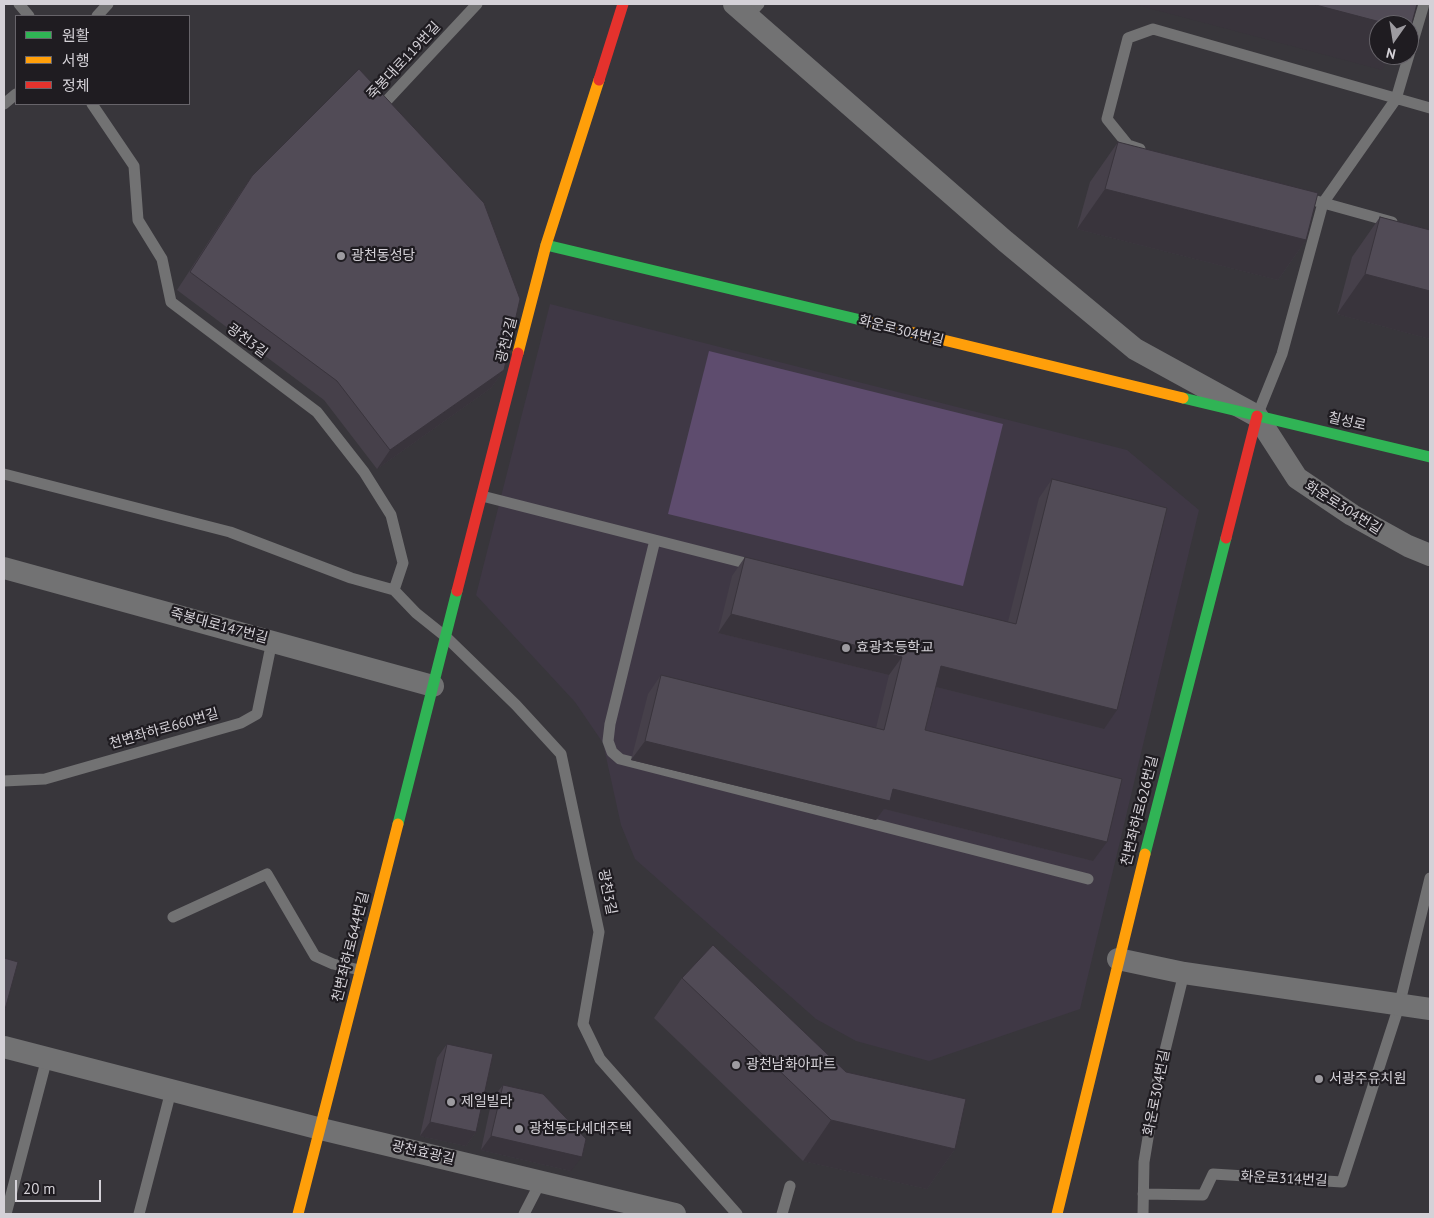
<!DOCTYPE html>
<html>
<head>
<meta charset="utf-8">
<style>
	body { margin:0 }
	#map { position:relative; width:1434px; height:1218px; overflow:hidden; background:#38363b; font-family:"PT Sans","Noto Sans KR",sans-serif }
	canvas { display:block }
	.frame { position:absolute; inset:0; border:5px solid #d4d1d7; pointer-events:none }
	.legend { position:absolute; left:15px; top:15px; width:175px; height:90px; box-sizing:border-box; background:#1f1c21; border:1px solid #67646a; margin:0; padding:6px 9px; list-style:none; font-size:15px; color:#d4d1d7 }
	.legend li { display:flex; align-items:center; gap:10px; height:25px }
	.legend b { width:25px; border:1px solid #67646a }
	.north { position:absolute; left:1369px; top:15px; width:50px; height:50px; box-sizing:border-box; background:#1f1c21; border:1px solid #67646a; border-radius:50%; rotate:193deg; font-size:14px; font-weight:700; line-height:20px; text-align:center; color:#d4d1d7 }
	.north::after { content:''; display:block; margin:auto; width:18px; height:22px; background:#9d9ba0; clip-path:polygon(50% 0,100% 100%,50% 72%,0 100%) }
	.scale { position:absolute; left:15px; top:1180px; width:86px; height:22px; box-sizing:border-box; border:2px solid #d4d1d7; border-top:0; padding-left:6px; font-size:15px; line-height:18px; white-space:nowrap; color:#d4d1d7; -webkit-text-stroke:4px #1f1c21; paint-order:stroke }
</style>
</head>
<body>
<div id="map">
<canvas width="1434" height="1218"></canvas>
<div class="frame"></div>
<ul class="legend">
<li><b style="height:6px;background:#30b455"></b>원활</li>
<li><b style="height:6px;background:#ff9f0a"></b>서행</li>
<li><b style="height:6px;background:#e5322d"></b>정체</li>
</ul>
<div class="north">N</div>
<div class="scale">20 m</div>
</div>
<script>
const ctx = document.querySelector('canvas').getContext('2d');
ctx.lineJoin = 'round';
function fillPath(path, color) { ctx.fillStyle = color; ctx.fill(path, 'evenodd'); }
const poly = rows => new Path2D(rows.map(r => 'M' + r).join(''));
function strokePath(path, color, width, dash) { ctx.strokeStyle = color; ctx.lineWidth = width; ctx.lineCap = dash ? 'butt' : 'round'; ctx.setLineDash(dash || []); ctx.stroke(path); }
function write(font, color, halo, rows, align = 'center') {
  ctx.font = font + ' "PT Sans","Noto Sans KR",sans-serif'; ctx.lineWidth = 4.5; ctx.setLineDash([]); ctx.textBaseline = 'middle'; ctx.strokeStyle = halo; ctx.fillStyle = color; for (const [text, x, y, turn = 0] of rows) {
    ctx.save(); ctx.translate(x, y); ctx.rotate((+turn || 0) * Math.PI / 180); ctx.textAlign = isNaN(turn) ? turn : align; if (halo) ctx.strokeText(text, 0, 0); ctx.fillText(text, 0, 0); ctx.restore();
  }
}
fillPath(poly([
	[550,304,1127,450,1199,510,1080,1009,929,1061,856,1041,816,1019,635,859,621,825,603,743,575,702,476,595]
]), '#3f3845');
fillPath(poly([
	[709,351,1003,424,963,586,668,514]
]), '#5e4c6e');
strokePath(poly([
	[19,4,29,16],
	[97,16,108,4],
	[748,16,759,4],
	[4,104,16,94],
	[92,104,134,166,138,220,162,259,171,302,317,412,364,472,391,515,403,563,394,590,416,613,446,637,516,705,561,754,599,932,583,1024,600,1059,737,1214],
	[378,110,477,4],
	[1140,149,1128,145,1107,119,1128,38,1153,29,1430,108],
	[1302,197,1392,222],
	[1257,416,1282,354,1323,203,1396,99,1424,4],
	[4,474,230,532,351,578,394,590],
	[482,496,757,566],
	[655,540,610,724,608,741,612,752,620,759,1088,879],
	[4,781,45,779,241,723,257,714,272,641],
	[173,917,267,874,315,956,333,964,360,970],
	[1143,1194,1203,1195,1213,1174,1342,1182,1399,1006,1430,878],
	[6,1214,47,1058],
	[139,1214,171,1091],
	[524,1214,541,1181],
	[782,1214,790,1186],
	[1143,1214,1144,1162,1157,1083,1184,973]
]), '#727273', 11);
strokePath(poly([
	[734,4,1005,241,1135,349,1257,416,1297,478,1352,515,1408,546,1430,555],
	[4,568,433,686],
	[1118,959,1184,973,1430,1009],
	[4,1047,321,1129,675,1214]
]), '#727273', 22);
strokePath(poly([
	[546,245,865,321],
	[1183,398,1430,457],
	[398,824,457,591],
	[1145,854,1226,538]
]), '#30b455', 11);
strokePath(poly([
	[865,321,1183,398],
	[518,353,546,245,599,80],
	[298,1214,398,824],
	[1057,1214,1145,854]
]), '#ff9f0a', 11);
strokePath(poly([
	[599,80,623,4],
	[1226,538,1257,416],
	[457,591,518,353]
]), '#e5322d', 11);
fillPath(poly([
	[1118,142,1306,240,1278,280,1077,229,1090,182],
	[252,176,504,370,491,388,377,469,324,400,177,290,239,195],
	[1380,217,1430,230,1430,339,1337,314,1352,257],
	[1052,479,1104,729,936,687,925,730,1093,861,884,809,876,820,631,760,648,694,661,675,876,728,889,675,718,633,732,576,745,557,1008,622,1039,498],
	[682,978,846,1072,955,1149,927,1189,803,1161,654,1018],
	[447,1044,476,1132,466,1146,420,1136,437,1058],
	[503,1085,571,1171,481,1150,492,1099]
]), '#46404a');
fillPath(poly([
	[1133,4,1312,4,1392,25,1379,25,1379,55,1392,55,1382,70],
	[1105,189,1306,240,1278,280,1077,229],
	[1365,274,1430,291,1430,339,1337,314],
	[504,370,491,388,377,469,390,450],
	[731,614,902,657,889,675,718,633],
	[941,666,1117,710,1104,729,928,685],
	[645,741,893,789,1107,842,1093,861,884,809,876,820,631,760],
	[831,1120,955,1149,927,1189,803,1161],
	[430,1122,476,1132,466,1146,420,1136],
	[491,1136,582,1157,571,1171,481,1150]
]), '#39343c');
const building = poly([
	[1312,4,1417,4,1410,30,1409,29,1409,25,1392,25,1312,4],
	[359,69,484,203,520,299,504,370,390,450,337,381,190,272,252,176,359,69],
	[1118,142,1318,193,1306,240,1105,189,1118,142],
	[1380,217,1430,230,1430,291,1365,274,1380,217],
	[1052,479,1167,508,1117,710,941,666,925,730,1122,779,1107,842,893,789,890,801,645,741,661,675,884,730,902,657,731,614,745,557,1016,624,1052,479],
	[713,945,846,1072,966,1099,955,1149,831,1120,682,978,713,945],
	[4,958,18,962,4,1013,4,958],
	[447,1044,493,1054,476,1132,430,1122,447,1044],
	[503,1085,543,1094,586,1139,582,1157,491,1136,503,1085]
]);
fillPath(building, '#514b56');
strokePath(building, '#39343c', 1);
for (const [x, y, r, color] of [
	[341,256,5,"#9d9ba0"],
	[846,648,5,"#9d9ba0"],
	[736,1065,5,"#9d9ba0"],
	[1319,1079,5,"#9d9ba0"],
	[451,1102,5,"#9d9ba0"],
	[519,1129,5,"#9d9ba0"]
]) { const dot = new Path2D(); dot.arc(x, y, r, 0, 2 * Math.PI); ctx.fillStyle = color; ctx.fill(dot); strokePath(dot, '#1f1c21', 2); }
write('14px', '#d4d1d7', '#1f1c21', [
	["죽봉대로119번길",404,61,-47],
	["화운로304번길",901,331,14],
	["광천2길",507,340,-76],
	["광천3길",247,341,37],
	["칠성로",1347,422,13],
	["화운로304번길",1343,508,32],
	["죽봉대로147번길",219,626,15],
	["천변좌하로660번길",164,729,-16],
	["천변좌하로626번길",1140,811,-76],
	["광천3길",607,892,79],
	["천변좌하로644번길",351,947,-76],
	["화운로304번길",1157,1093,-79],
	["광천효광길",423,1153,13],
	["화운로314번길",1284,1179,3]
]);
write('14px', '#d4d1d7', '#1f1c21', [
	["광천동성당",351,256],
	["효광초등학교",856,648],
	["광천남화아파트",746,1065],
	["서광주유치원",1329,1079],
	["제일빌라",461,1102],
	["광천동다세대주택",529,1129]
], 'left');
</script>
</body>
</html>
